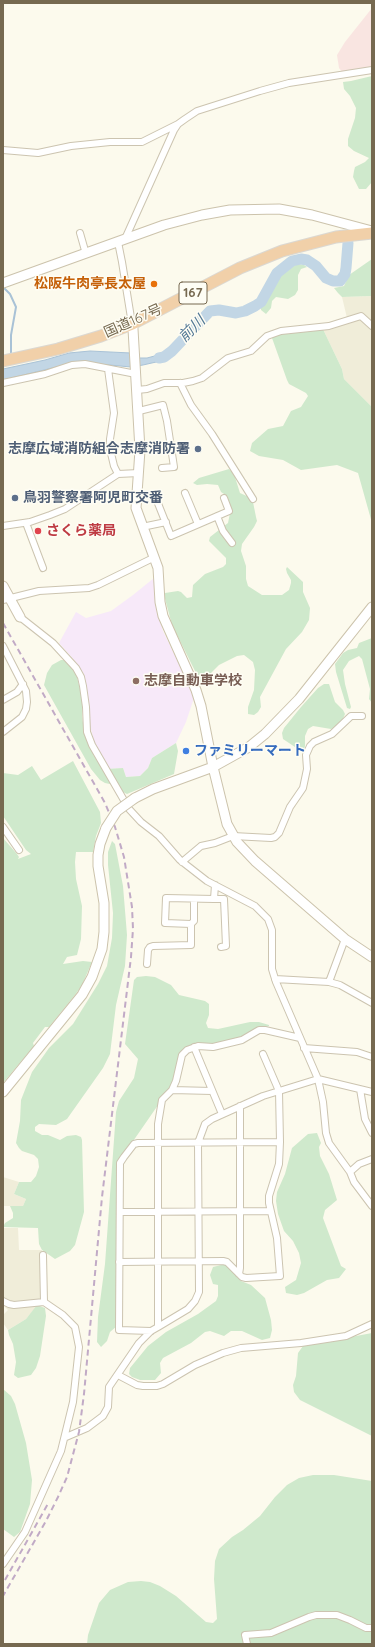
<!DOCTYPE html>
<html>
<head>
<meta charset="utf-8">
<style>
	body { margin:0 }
	#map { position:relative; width:375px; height:1647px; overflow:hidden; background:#fcfaed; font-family:Quicksand,sans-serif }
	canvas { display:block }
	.frame { position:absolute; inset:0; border:4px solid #766950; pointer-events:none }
</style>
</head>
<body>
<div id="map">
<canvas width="375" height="1647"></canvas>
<div class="frame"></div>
</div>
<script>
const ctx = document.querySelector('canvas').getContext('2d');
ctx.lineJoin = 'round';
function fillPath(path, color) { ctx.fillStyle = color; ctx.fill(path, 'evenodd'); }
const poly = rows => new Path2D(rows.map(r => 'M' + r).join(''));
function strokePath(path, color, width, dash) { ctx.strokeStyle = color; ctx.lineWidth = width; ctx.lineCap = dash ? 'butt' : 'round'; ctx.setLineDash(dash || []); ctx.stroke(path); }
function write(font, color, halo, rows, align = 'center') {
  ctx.font = font + ' Quicksand,"Noto Sans JP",sans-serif'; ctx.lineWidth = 3; ctx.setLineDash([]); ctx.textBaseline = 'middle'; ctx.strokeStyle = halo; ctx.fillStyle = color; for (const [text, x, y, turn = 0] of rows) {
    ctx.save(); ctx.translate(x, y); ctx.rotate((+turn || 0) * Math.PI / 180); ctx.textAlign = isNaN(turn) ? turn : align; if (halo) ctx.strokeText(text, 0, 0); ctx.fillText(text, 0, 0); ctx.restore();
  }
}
fillPath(poly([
	[372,296,372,407,344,379,342,369,321,325,347,318,342,297],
	[3,1177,19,1182,14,1194,26,1199,23,1206,3,1206,3,1211],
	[3,1228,18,1228,19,1250,42,1250,45,1297,26,1319,8,1330,3,1323,3,1315,8,1310,3,1305]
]), '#f0edd9');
fillPath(poly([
	[154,578,158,614,163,631,193,693,193,701,186,722,176,743,152,758,148,768,140,776,126,777,123,768,110,769,96,748,89,722,87,688,84,674,75,661,59,643,76,612,86,618,111,611,133,595]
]), '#f7e9f9');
fillPath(poly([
	[372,8,372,67,343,73,339,68,337,55,345,42]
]), '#f9e5e1');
fillPath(poly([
	[372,76,372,182,366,189,359,189,353,177,354,171,355,167,365,162,369,158,354,151,348,146,348,139,355,118,356,108,350,96,344,89,343,82,351,81],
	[372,259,372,296,342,297,338,293,334,288,344,286,349,275],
	[298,264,304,265,307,267,301,269,298,275,298,290,295,295,288,299,276,297,272,301,271,308,266,314,261,310,261,306,266,300,281,273,287,269],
	[321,325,342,369,344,379,372,407,372,523,358,473,337,465,301,470,283,460,259,456,250,451,252,443,268,429,283,426,291,411,301,407,308,396,306,393,289,384,287,380,272,338,275,335],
	[229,469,234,474,240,493,251,498,253,502,256,517,257,521,254,527,242,544,241,551,246,566,246,579,248,586,262,595,282,595,289,590,291,583,291,580,287,573,286,569,287,567,303,582,303,592,310,608,309,620,302,632,286,649,260,697,261,707,258,712,254,715,248,714,248,707,254,690,255,670,253,662,244,655,237,656,219,665,201,683,172,625,164,595,165,593,178,591,181,592,187,598,192,597,193,585,205,574,223,567,226,564,226,558,209,541,210,537,228,523,231,508,227,496,221,492,218,485,207,484,197,485,193,483,199,478],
	[372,638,372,703,369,699,370,689,362,659,359,656,349,661,343,670,345,684,351,707,350,709,347,708,336,672,335,664,343,653,348,650,357,648,359,643],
	[61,660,65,660,73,668,77,677,82,697,82,716,84,730,94,756,100,765,106,769,123,768,126,777,140,776,148,768,152,758,176,743,178,751,174,774,127,794,123,792,119,786,105,783,100,780,91,769,44,685,47,673,52,665],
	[324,684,329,684,335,702,343,710,345,714,342,721,337,727,331,729,313,726,308,729,305,736,305,746,304,750,301,751,283,739,282,733,284,728,301,707,318,688],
	[73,761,100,812,101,823,96,836,93,852,76,852,75,862,76,879,82,906,81,939,77,955,67,957,63,964,83,961,92,962,82,985,75,995,49,1027,45,1027,33,1043,34,1046,3,1083,3,838,17,854,19,857,18,859,31,854,26,850,3,816,3,773,18,775,32,766,41,780],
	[112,841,115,844,123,886,127,935,125,966,116,1005,110,1054,103,1068,67,1119,56,1125,39,1124,35,1127,35,1131,42,1135,48,1135,60,1140,67,1136,76,1135,81,1137,82,1140,84,1212,75,1245,70,1251,55,1259,42,1250,39,1244,38,1228,3,1227,5,1223,13,1218,13,1213,10,1206,23,1206,26,1199,14,1194,19,1182,31,1182,36,1176,39,1167,38,1159,34,1155,22,1151,19,1148,16,1143,20,1121,21,1100,32,1072,49,1048,73,1024,98,984,107,966,112,938,113,913,108,865,108,852],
	[146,976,155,977,171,985,179,995,205,1001,209,1004,209,1015,206,1023,208,1028,218,1029,250,1022,259,1022,269,1025,269,1026,257,1029,249,1034,221,1043,202,1044,181,1054,178,1060,177,1069,174,1082,129,1147,117,1176,117,1326,110,1332,107,1341,101,1347,97,1342,98,1317,105,1264,116,1112,119,1101,134,1078,138,1059,125,1044,134,980,137,977],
	[317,1133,321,1143,319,1147,320,1156,329,1174,337,1200,325,1210,323,1218,341,1266,346,1269,339,1278,327,1280,304,1293,297,1295,286,1293,285,1287,296,1280,301,1263,299,1253,293,1241,284,1231,278,1214,276,1201,277,1192,285,1174,292,1148,308,1134],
	[221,1265,227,1265,241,1281,251,1285,265,1298,271,1320,272,1330,270,1338,262,1340,242,1331,231,1331,224,1336,210,1331,205,1332,191,1343,163,1358,160,1363,161,1373,155,1380,140,1380,132,1377,129,1374,130,1368,148,1346,166,1332,198,1314,216,1301,218,1296,218,1285,213,1284,210,1275,213,1267],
	[37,1305,45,1308,46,1316,40,1356,36,1368,31,1375,18,1378,14,1375,16,1362,13,1344,9,1335,8,1330,26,1319],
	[372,1333,372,1436,300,1400,294,1392,293,1385,296,1376,298,1353,303,1346],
	[3,1389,11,1396,15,1404,26,1443,32,1480,30,1504,20,1532,14,1537,3,1529],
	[313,1475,334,1475,372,1481,372,1644,87,1644,88,1635,99,1603,110,1590,128,1582,141,1581,150,1582,160,1586,176,1596,206,1622,213,1623,217,1619,214,1579,215,1561,219,1549,232,1537,243,1530,260,1516,275,1497,287,1485,299,1478]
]), '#cfe9cc');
const water = poly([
	[171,349,173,354,165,360,143,365,131,367,77,362,3,380,3,369,45,360,69,353,90,351,131,353,139,358,147,358,162,354,171,349]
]);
fillPath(water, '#c2d6e5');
strokePath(water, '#a9c2d6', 1);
strokePath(poly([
	[3,287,10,294,16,307,11,335,11,355]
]), '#a9c2d6', 2);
strokePath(poly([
	[159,358,164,357,172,351,210,311,219,310,236,313,245,311,255,306,261,302,277,273,292,261,301,259,307,260,316,266,326,278,333,281,340,281,345,274,346,268,348,243]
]), '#c2d6e5', 11);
const street = poly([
	[3,150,38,153,71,146,110,142,142,142,178,124],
	[80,233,86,254],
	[125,239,174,130,178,124,185,119,197,111,260,91,289,83,372,70],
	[118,242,122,262,132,324],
	[108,369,114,413,110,439,110,449,114,466,118,474],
	[3,383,45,374,72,365,85,364,136,374],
	[180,383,191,405,212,434,253,499],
	[137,390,147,389,164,383,183,383,193,381,202,378,228,358,251,351,267,336,281,331,329,326,361,316,372,326],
	[139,411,163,405,167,421,174,467,162,468],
	[185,493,198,524],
	[157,501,171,536,229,511,224,498],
	[217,516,223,531,232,543],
	[26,523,43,568],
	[3,526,30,522,50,515,65,509,118,474,139,473],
	[142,527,166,522],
	[3,600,39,591,89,588,98,585,155,557],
	[20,617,53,643,76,668,81,677,83,686,86,707,87,732,92,745,129,809,141,822,159,836,180,860,207,881,255,906,268,919,272,930,272,969,276,982,318,1079,323,1102,326,1133,329,1143,350,1172,354,1182,372,1206],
	[3,646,26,691,27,702,26,709,22,717,3,732],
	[3,700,17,692,23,684],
	[3,827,19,850],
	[182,862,201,846,215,843,233,836,271,838,275,837,279,833,290,807,303,788,307,769,306,755,310,746,314,742,332,734,351,716,362,716],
	[194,899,194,921,191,924,165,923,166,898,214,899,215,885],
	[214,899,224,899,226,946,221,947],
	[147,964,148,950,150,947,153,946,191,945,191,924],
	[275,979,329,982,340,985,372,1003],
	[329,982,345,939],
	[194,1047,222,1114],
	[304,1048,357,1052,372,1057],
	[360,1089,365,1119,372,1133],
	[172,1090,212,1091],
	[350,1172,359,1164,372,1159],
	[120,1212,270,1211],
	[43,1255,44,1302],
	[119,1262,223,1261,227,1262,242,1277,246,1278,280,1276,277,1238,269,1203,269,1196,279,1164,280,1142,279,1091,263,1054],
	[239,1274,240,1268,240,1106],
	[3,1301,9,1304,14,1305,44,1302,63,1315,75,1327,79,1347,73,1402,61,1451,25,1532,3,1564],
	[158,1327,188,1309,195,1301,199,1292,198,1143,205,1124,212,1119,263,1096,318,1079,372,1092],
	[151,1331,119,1330,120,1163,124,1157,134,1144,138,1143,280,1142],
	[118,1375,137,1385,143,1386,157,1386,163,1384,195,1365,223,1353,241,1348,301,1343,346,1336,372,1324],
	[66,1437,87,1428,103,1416,108,1407,109,1387,139,1343,151,1331,158,1327,158,1124,162,1100,172,1090,176,1081,182,1055,187,1050,198,1046,213,1047,242,1040,259,1030,265,1030,300,1038],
	[247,1644,245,1635,271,1633,309,1617,316,1615,337,1615,350,1620,366,1628,372,1628]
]);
const secondary = poly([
	[3,283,164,225,202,215,230,210,279,209,312,215,372,231],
	[132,324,133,329,140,450,136,508,158,568,160,602,163,616,196,690,201,706,213,767,227,824,237,842,255,861,345,939,372,957],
	[3,586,20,617],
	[135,798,153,789,213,767,249,747,265,734,299,699,372,607],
	[3,1092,82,995,92,977,102,949,104,932,104,903,98,866,98,855,100,844,106,828]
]);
const highway = poly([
	[3,361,58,349,101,336,132,324,240,268,282,251,336,237,372,233]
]);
strokePath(street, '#ccc4b0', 8);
strokePath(secondary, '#ccc3ac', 11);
strokePath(highway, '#dbd8d2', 13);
strokePath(street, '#fff', 6);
strokePath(secondary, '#fff', 9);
strokePath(highway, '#f1d0a9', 11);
strokePath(poly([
	[3,623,105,803,115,827,124,857,132,907,133,929,131,957,102,1197,84,1394,79,1432,67,1477,58,1497,46,1521,3,1596],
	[5,1580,49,1502]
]), '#c1aac6', 2, [6, 4]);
const secondaryBridge = poly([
	[106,828,117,811,135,798]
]);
strokePath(secondaryBridge, '#ccc3ac', 11, []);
strokePath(secondaryBridge, '#fff', 9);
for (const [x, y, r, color] of [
	[154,284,4,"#e8710a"],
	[198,449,4,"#5c6f8a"],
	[15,498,4,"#5c6f8a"],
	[38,531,4,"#e0444e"],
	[136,681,4,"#8d6e63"],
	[186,751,4,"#3f7fe0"]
]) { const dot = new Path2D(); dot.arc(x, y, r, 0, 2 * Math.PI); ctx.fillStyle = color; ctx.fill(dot); strokePath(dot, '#fefdf4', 1.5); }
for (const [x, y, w] of [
	[193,293,28]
]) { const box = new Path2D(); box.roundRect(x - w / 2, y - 11, w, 22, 3); ctx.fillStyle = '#fefdf4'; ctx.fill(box); strokePath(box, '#766950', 1); }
write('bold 13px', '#766950', null, [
	["167",193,293]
]);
write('bold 14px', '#c56008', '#fefdf4', [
	["松阪牛肉亭長太屋",146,284]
], 'right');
write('14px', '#766950', '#fefdf4', [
	["国道167号",133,321,-24]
]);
write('bold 14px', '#4e5e75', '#fefdf4', [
	["志摩広域消防組合志摩消防署",190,449],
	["鳥羽警察署阿児町交番",23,498,"left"]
], 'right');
write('bold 14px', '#be3a42', '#fefdf4', [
	["さくら薬局",46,531]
], 'left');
write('bold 14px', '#785e54', '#fefdf4', [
	["志摩自動車学校",144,681]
], 'left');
write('bold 14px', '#366cbe', '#fefdf4', [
	["ファミリーマート",194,751]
], 'left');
write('italic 15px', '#527895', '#fefdf4', [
	["前川",192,329,-45]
]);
</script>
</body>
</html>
